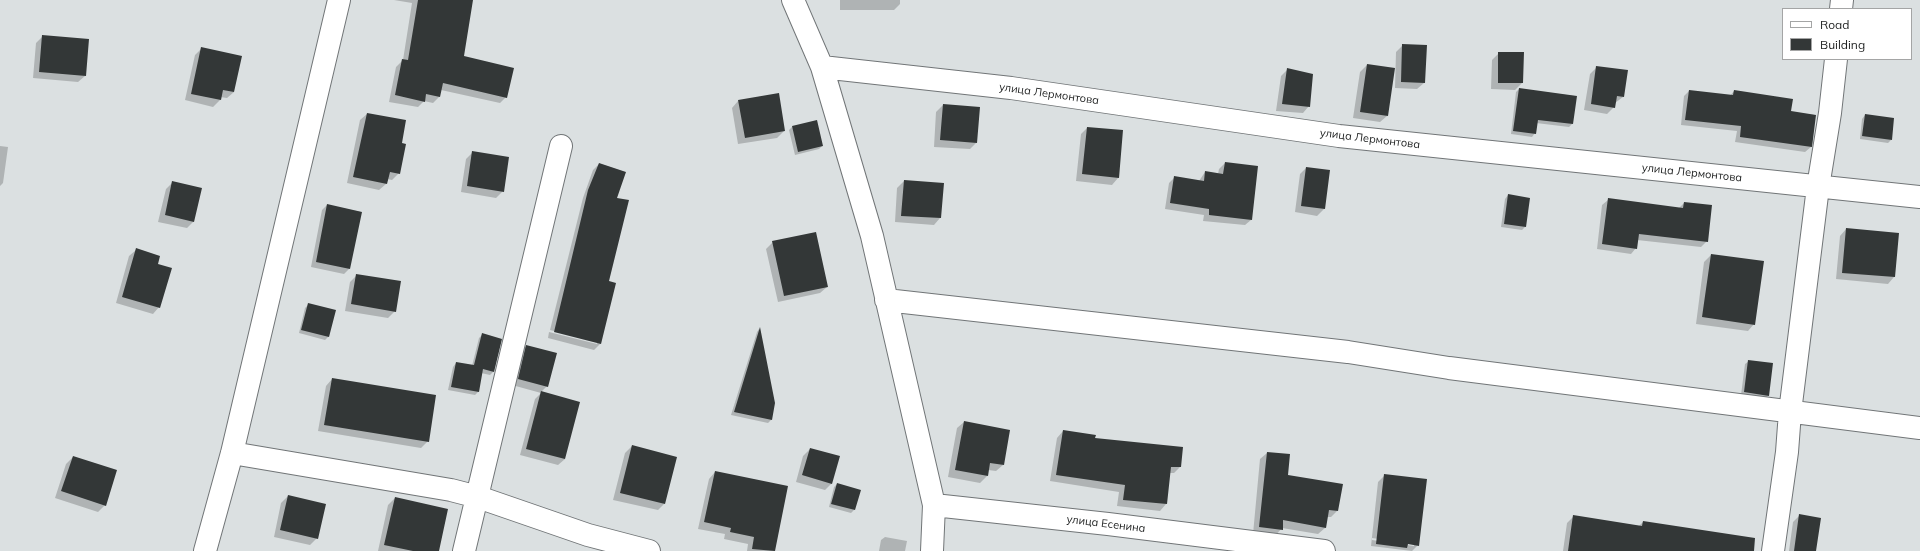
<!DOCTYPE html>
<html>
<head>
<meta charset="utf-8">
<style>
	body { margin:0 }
	#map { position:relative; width:1920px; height:551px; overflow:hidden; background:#dbe0e1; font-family:Mulish,sans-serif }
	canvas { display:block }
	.legend { position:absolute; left:1782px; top:8px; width:130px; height:52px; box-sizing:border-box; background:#fff; border:1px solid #a4a5a5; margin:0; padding:5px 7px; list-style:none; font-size:12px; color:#1c1e1e }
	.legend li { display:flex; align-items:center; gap:8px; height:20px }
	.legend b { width:20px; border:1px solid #a4a5a5 }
</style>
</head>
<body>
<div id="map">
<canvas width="1920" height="551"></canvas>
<ul class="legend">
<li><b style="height:5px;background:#fff"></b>Road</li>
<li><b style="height:11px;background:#333737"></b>Building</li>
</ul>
</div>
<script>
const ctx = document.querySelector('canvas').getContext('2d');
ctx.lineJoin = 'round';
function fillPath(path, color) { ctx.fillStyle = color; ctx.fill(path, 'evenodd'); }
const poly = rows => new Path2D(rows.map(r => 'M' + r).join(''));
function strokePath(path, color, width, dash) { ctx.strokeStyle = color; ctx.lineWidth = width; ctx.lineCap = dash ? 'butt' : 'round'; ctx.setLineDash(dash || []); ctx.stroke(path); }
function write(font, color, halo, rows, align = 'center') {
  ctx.font = font + ' Mulish,sans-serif'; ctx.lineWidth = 4; ctx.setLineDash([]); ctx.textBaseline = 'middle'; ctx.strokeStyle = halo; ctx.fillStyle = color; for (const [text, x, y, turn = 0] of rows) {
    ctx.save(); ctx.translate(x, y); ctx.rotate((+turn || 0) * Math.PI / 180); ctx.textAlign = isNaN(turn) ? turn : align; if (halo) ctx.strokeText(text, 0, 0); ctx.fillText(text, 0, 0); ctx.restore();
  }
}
fillPath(poly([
	[394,0,471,0,463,57,506,97,500,103,441,90,439,97,433,103,424,101,418,107,389,102,396,67,403,60,412,3],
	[840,0,900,0,900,4,894,10,840,10],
	[43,36,85,76,78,82,33,78,36,43],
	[1403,45,1424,83,1417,89,1395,88,1396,52],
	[202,48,234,92,227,98,220,97,220,100,213,107,185,100,195,55],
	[1499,53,1523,53,1522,83,1515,90,1491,89,1492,60],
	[1367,65,1387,116,1380,122,1353,118,1360,72],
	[1597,67,1623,97,1615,103,1614,107,1607,114,1584,110,1590,74],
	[1288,69,1309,106,1303,113,1276,111,1281,76],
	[1519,89,1575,96,1572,124,1569,127,1536,123,1535,133,1532,137,1511,134,1516,92],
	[1689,91,1730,96,1734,91,1790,112,1815,115,1811,147,1805,152,1735,142,1737,131,1681,125,1684,96],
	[738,101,784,131,777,138,738,144,732,108],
	[943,105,976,143,970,149,934,147,936,112],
	[367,114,401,144,399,173,392,180,387,179,386,184,379,190,347,183,360,120],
	[1865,115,1891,140,1888,143,1860,139,1862,119],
	[792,127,822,146,819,149,795,155,789,130],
	[1087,128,1121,131,1118,178,1112,185,1076,181,1081,134],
	[0,146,8,147,3,183,0,186],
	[473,152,503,191,496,198,461,192,466,159],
	[1225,163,1251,220,1245,225,1203,221,1204,215,1165,209,1169,183,1175,177,1199,181,1205,172,1218,174,1219,169],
	[599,164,616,198,601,343,594,350,548,338,549,332,597,344,597,342,550,330,583,198,593,170],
	[1306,168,1329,171,1324,209,1317,216,1295,212,1300,174],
	[904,181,940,218,934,225,895,222,897,188],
	[173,182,194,221,187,228,158,222,166,189],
	[1508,195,1525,227,1522,230,1501,227,1505,199],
	[1608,200,1679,208,1684,203,1707,241,1701,247,1637,240,1636,248,1631,254,1597,249,1602,205],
	[327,205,361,212,349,269,344,274,311,267,322,210],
	[1846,229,1898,234,1894,277,1888,284,1836,279,1840,236],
	[773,242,827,287,820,293,778,302,766,249],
	[136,250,157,265,159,307,153,314,116,303,129,256],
	[1711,255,1754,324,1748,331,1696,324,1704,262],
	[357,275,395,311,388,318,345,311,350,282],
	[309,304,335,311,328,337,325,340,299,333,305,308],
	[759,329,774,403,771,420,768,423,731,415,757,332],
	[482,335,493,372,490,375,481,373,478,392,475,395,448,390,453,367,456,363,472,366,479,338],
	[526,346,547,386,541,392,565,459,558,465,520,455,535,399,541,393,512,385,520,353],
	[1749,361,1768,396,1764,399,1741,395,1745,364],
	[332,379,428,441,421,448,318,431,326,386],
	[964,422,1003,465,996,471,988,470,987,476,980,483,948,477,957,428],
	[1063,431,1094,439,1180,467,1174,473,1169,473,1166,504,1160,511,1117,506,1119,492,1050,481,1057,438],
	[632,446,664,504,658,510,613,500,625,453],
	[810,449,832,483,825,490,796,482,803,456],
	[1267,453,1287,476,1337,511,1331,517,1327,517,1325,528,1318,534,1282,528,1275,536,1253,534,1260,459],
	[73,457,105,505,98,512,55,498,66,464],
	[715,472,787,487,774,551,747,551,748,544,724,539,725,534,698,529,709,479],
	[1385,475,1418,545,1412,551,1371,546,1378,482],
	[1372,538,1414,544,1414,546,1372,540],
	[837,484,854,510,851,513,829,507,834,487],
	[288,496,317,538,310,545,274,537,281,503],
	[395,498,438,551,378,551,388,505],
	[1800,515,1815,551,1789,551,1793,522],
	[1574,516,1639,526,1643,522,1749,551,1563,551,1567,523],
	[885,537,907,541,905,551,879,551,881,540]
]), '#0003');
fillPath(poly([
	[418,0,473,0,464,56,514,68,507,98,443,83,440,97,426,94,425,102,395,95,402,59,408,60],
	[42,35,89,39,86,76,39,72],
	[1402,44,1427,45,1425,83,1401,82],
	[201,47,242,56,234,92,223,90,221,100,191,94],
	[1498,52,1524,52,1523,83,1498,83],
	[1367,64,1395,68,1388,116,1360,112],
	[1596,66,1628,70,1624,97,1617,96,1615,108,1591,104],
	[1287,68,1313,74,1310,107,1282,104],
	[1519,88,1577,96,1573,124,1538,120,1536,134,1513,131],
	[1689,90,1733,95,1734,90,1793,99,1791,111,1816,115,1812,147,1740,137,1741,126,1685,120],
	[779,93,785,131,745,138,738,100],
	[943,104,980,107,977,143,940,140],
	[367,113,406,120,402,143,406,144,400,174,390,172,387,184,353,177],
	[1865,114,1894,118,1892,140,1862,136],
	[817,120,823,146,798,152,792,126],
	[1087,127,1123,130,1119,178,1082,174],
	[472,151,509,157,504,192,467,186],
	[1225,162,1258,166,1252,220,1209,215,1209,209,1170,203,1174,176,1204,181,1205,171,1223,174],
	[599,163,626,172,617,198,629,200,609,281,616,283,601,344,554,332,588,190],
	[1306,167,1330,170,1325,209,1301,206],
	[904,180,944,183,941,218,901,216],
	[172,181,202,188,194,222,165,215],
	[1508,194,1530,198,1526,227,1504,224],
	[1608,198,1683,208,1684,202,1712,205,1708,242,1639,234,1637,249,1602,244],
	[327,204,362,212,350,269,316,262],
	[1846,228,1899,233,1895,277,1842,273],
	[816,232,828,287,784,296,772,241],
	[136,248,160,256,158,264,172,268,160,308,122,297],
	[1711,254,1764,261,1755,325,1702,317],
	[356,274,401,281,396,312,351,304],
	[308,303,336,310,329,337,301,330],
	[760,327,775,403,772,420,734,412],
	[482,333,502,339,494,372,483,369,479,392,451,387,456,362,474,365],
	[526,345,557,353,548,387,518,379],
	[1748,360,1773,363,1769,396,1744,392],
	[332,378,436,395,429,442,324,425],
	[541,391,580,402,565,459,526,449],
	[964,421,1010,430,1004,465,990,463,988,476,955,470],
	[1063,430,1096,435,1095,438,1183,447,1181,467,1171,467,1167,504,1123,500,1125,485,1056,475],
	[632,445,677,457,665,504,620,493],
	[810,448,840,456,832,484,802,475],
	[1267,452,1290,454,1288,475,1343,484,1338,511,1329,510,1326,528,1283,520,1283,530,1259,527],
	[73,456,117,470,106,506,61,491],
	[715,471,788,486,775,551,752,549,754,537,730,532,731,528,704,522],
	[1384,474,1427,479,1419,546,1408,544,1407,548,1376,544],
	[837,483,861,490,855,510,831,504],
	[288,495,326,504,318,539,280,530],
	[395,497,448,509,439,551,413,551,384,545],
	[1799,514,1821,518,1816,551,1794,551],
	[1573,515,1642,526,1643,521,1755,538,1754,551,1568,551]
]), '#333737');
const minor = poly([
	[793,0,822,67,872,236,934,505],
	[1841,9,1842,0],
	[822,67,1011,88,1339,136,1920,197],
	[886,300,1348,352,1449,368,1920,428],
	[232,453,451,490,478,497,588,535,649,551],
	[205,551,232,453,339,0],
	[464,551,561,146],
	[932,551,934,505,1108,524,1324,551],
	[1773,551,1787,452,1790,412,1818,187,1830,113,1836,59]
]);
strokePath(minor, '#717577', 24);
strokePath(minor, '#fff', 22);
write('11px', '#1c1e1e', '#fff', [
	["улица Лермонтова",1049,94,8],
	["улица Лермонтова",1370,139,7],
	["улица Лермонтова",1692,173,6],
	["улица Есенина",1106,524,7]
]);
</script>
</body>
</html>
